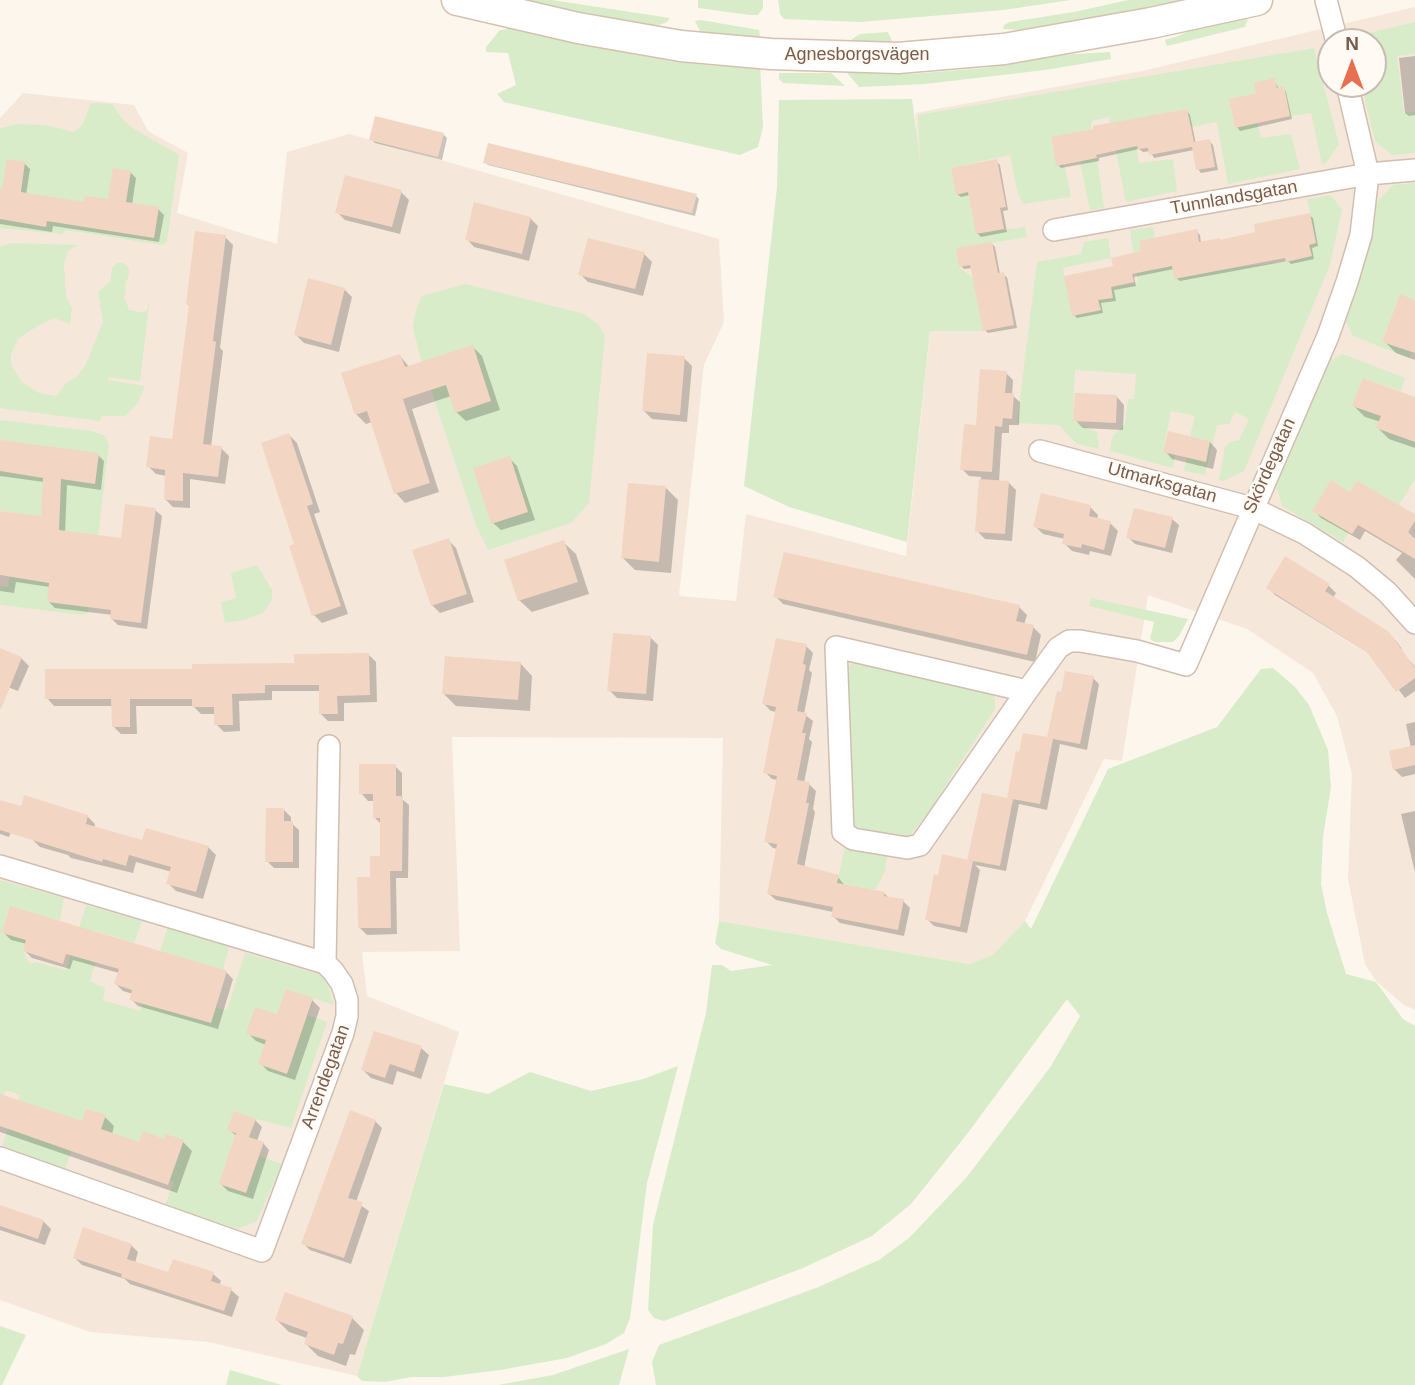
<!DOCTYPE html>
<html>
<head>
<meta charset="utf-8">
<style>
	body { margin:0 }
	#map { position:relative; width:1415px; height:1385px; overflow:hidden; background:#fdf6ec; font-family:Helvetica,sans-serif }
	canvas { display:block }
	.north { position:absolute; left:1317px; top:28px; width:70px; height:70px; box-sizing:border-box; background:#fffaf3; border:2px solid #cabbb1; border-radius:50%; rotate:0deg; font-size:19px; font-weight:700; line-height:28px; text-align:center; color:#7a5c4d }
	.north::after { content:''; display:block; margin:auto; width:24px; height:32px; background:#e76f51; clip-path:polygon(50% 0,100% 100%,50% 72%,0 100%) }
</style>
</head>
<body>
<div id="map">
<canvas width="1415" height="1385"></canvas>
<div class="north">N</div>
</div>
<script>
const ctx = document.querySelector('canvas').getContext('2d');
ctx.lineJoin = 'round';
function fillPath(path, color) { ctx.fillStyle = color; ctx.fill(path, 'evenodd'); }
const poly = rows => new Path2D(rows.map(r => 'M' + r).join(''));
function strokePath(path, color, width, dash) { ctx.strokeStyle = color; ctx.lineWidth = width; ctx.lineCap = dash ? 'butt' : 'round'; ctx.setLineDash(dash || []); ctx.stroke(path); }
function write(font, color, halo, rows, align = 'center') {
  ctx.font = font + ' Helvetica,sans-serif'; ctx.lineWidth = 5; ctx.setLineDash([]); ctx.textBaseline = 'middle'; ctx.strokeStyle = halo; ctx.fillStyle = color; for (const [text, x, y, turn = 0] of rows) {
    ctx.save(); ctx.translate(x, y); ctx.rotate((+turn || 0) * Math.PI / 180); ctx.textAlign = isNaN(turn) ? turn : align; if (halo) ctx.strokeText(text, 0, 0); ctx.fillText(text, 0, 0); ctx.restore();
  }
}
fillPath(poly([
	[1415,7,1415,1010,1404,1005,1376,981,1365,964,1348,879,1352,774,1337,716,1313,673,1247,629,1148,595,1122,761,1104,759,1025,921,994,955,969,964,719,921,723,738,452,737,460,951,362,952,367,996,459,1032,357,1376,208,1342,90,1332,0,1300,0,118,23,93,134,105,148,131,188,153,177,213,277,244,287,152,349,134,719,239,724,322,704,365,679,596,736,601,746,514,906,556,930,333,915,113,1142,71],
	[1331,42,1373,42,1373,84,1331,84]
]), '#f5e8da');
fillPath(poly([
	[516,0,552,0,670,18,667,22,651,28],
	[698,0,763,0,763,8,758,15,750,15,698,8],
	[778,0,1071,0,1003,10,860,22,784,19,780,14],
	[1128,0,1193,0,1039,31,1003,29,1004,25,1010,22,1074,12],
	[1246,16,1248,19,1245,27,1167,46,1165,40,1178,36,1202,24],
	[701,20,759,30,760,36,759,39,701,33,695,21],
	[1415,22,1415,54,1397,56,1404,113,1415,112,1415,153,1392,155,1375,141,1361,84,1373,84,1373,42,1350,42,1349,38],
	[514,28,665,58,669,61,717,66,760,63,763,127,758,147,740,155,504,102,497,94,516,85,508,53,486,52,486,47,500,30],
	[888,32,892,41,876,45,846,43,860,34],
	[1314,48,1339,144,1326,163,1322,164,1311,113,1290,116,1284,87,1277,88,1275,79,1256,93,1229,99,1235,128,1257,123,1261,138,1291,134,1300,169,1228,184,1217,122,1191,127,1187,109,1132,120,1139,163,1173,159,1177,191,1126,202,1109,117,1092,121,1091,129,1051,138,1056,165,1064,164,1071,197,1023,204,1018,194,1010,155,951,168,956,194,968,192,972,213,980,233,1025,227,1027,237,956,249,959,267,973,278,983,331,930,331,907,542,789,507,744,486,777,187,779,100,912,99,920,160,918,115],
	[1110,52,1111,59,1045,70,925,84,859,87,843,68,911,74,983,68,1058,55],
	[779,73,831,73,845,86,783,83,779,79],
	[91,103,112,104,123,120,134,129,179,155,167,241,162,245,66,230,62,234,0,228,0,128,19,124,45,125,74,132,83,124],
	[1097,158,1104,208,1090,210,1080,161],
	[1415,183,1415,300,1400,294,1382,341,1413,352,1409,358,1353,336,1345,320,1367,256,1374,225,1376,203,1393,185],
	[1330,195,1342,209,1330,265,1244,471,1223,481,1219,480,1225,447,1230,442,1239,440,1249,419,1235,412,1229,424,1217,425,1205,475,1184,471,1187,457,1206,462,1210,441,1190,436,1195,416,1171,411,1163,451,1175,455,1173,468,1110,451,1112,437,1125,424,1128,399,1134,399,1136,374,1075,370,1073,421,1097,432,1099,449,1077,444,1059,425,1017,423,1037,262,1081,254,1084,242,1108,238,1111,258,1063,268,1072,315,1100,311,1098,300,1113,298,1111,288,1138,283,1130,230,1153,227,1155,238,1139,241,1145,271,1172,266,1174,278,1226,268,1286,262,1311,256,1309,245,1316,243,1307,199],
	[11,243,78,245,68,251,64,264,66,296,72,308,70,324,54,318,39,325,18,339,11,355,11,365,22,382,39,393,57,396,66,383,77,377,86,364,103,322,98,292,110,282,112,268,117,263,123,263,129,268,129,275,125,284,126,293,124,296,129,310,139,312,147,311,150,296,140,381,108,377,108,380,145,386,138,403,125,416,101,416,100,421,0,408,0,247],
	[466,284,584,314,598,324,605,336,589,503,571,523,488,550,476,525,421,360,413,328,416,310,422,296],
	[1343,354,1405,378,1401,391,1363,378,1353,406,1381,416,1377,428,1415,442,1415,479,1398,507,1357,481,1350,492,1331,480,1313,511,1349,532,1343,542,1282,506,1275,481,1324,363],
	[0,420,92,431,105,436,109,445,90,603,88,613,83,615,0,605,0,586,8,587,17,513,0,511],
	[257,565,272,590,272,600,263,613,244,620,225,623,221,602,236,598,231,573],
	[1091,598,1188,619,1179,636,1173,642,1155,642,1150,639,1154,622,1089,606],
	[854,662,990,692,995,697,995,709,930,810,911,834,907,836,889,835,857,828,852,824,846,669],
	[1273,668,1295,687,1309,705,1328,750,1331,787,1323,837,1321,884,1327,913,1346,974,1376,982,1403,1019,1415,1026,1415,1385,656,1385,652,1362,659,1345,816,1288,879,1260,909,1238,966,1178,1005,1127,1051,1066,1080,1016,1067,999,967,1134,911,1204,872,1236,803,1268,664,1321,654,1318,648,1310,653,1225,706,1013,712,965,722,965,731,971,772,965,721,949,715,943,719,921,969,964,993,955,1025,921,1031,929,1108,769,1217,727,1261,669],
	[845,848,887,856,885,871,875,890,837,883],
	[0,880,64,898,60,921,10,906,2,933,26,940,23,951,30,964,35,962,66,970,86,905,142,921,134,943,92,930,83,958,96,962,90,981,105,988,103,1000,140,1011,168,927,229,947,223,969,226,971,214,1007,227,1010,245,953,325,976,334,1005,314,998,308,1015,327,1022,291,1128,256,1119,250,1137,264,1142,259,1156,282,1164,257,1221,238,1229,165,1205,174,1182,78,1132,65,1169,2,1146,20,1095,6,1090,0,1107],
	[678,1066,647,1183,630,1318,624,1333,606,1344,567,1358,500,1370,444,1377,411,1377,385,1382,362,1381,357,1376,444,1084,488,1094,530,1072,591,1091,643,1079],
	[0,1326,26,1335,2,1385,0,1385],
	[629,1349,619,1385,498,1385,553,1375],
	[230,1370,282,1385,226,1385]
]), '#d8ecc9');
fillPath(poly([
	[1415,56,1415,115,1409,116,1405,113,1399,58],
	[1274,80,1279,89,1283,88,1286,92,1292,119,1240,131,1237,127,1258,95],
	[1187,111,1190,115,1196,144,1209,141,1213,145,1218,170,1201,173,1198,169,1194,150,1154,158,1150,151,1143,152,1139,149,1099,158,1099,161,1061,168,1058,165],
	[377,118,444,135,447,138,442,160,375,143,371,139],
	[996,161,1000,165,1008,210,1003,211,1007,232,981,237,977,233,970,195,961,197,957,194],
	[485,162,696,196,699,199,695,216,488,165],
	[24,163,30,169,26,195,86,204,110,201,130,172,136,178,132,205,158,209,164,215,159,242,53,226,52,232,0,224,0,191,4,191],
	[401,192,409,200,400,234,345,220,337,212],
	[1309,215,1313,218,1318,246,1312,248,1314,259,1291,264,1288,261,1180,281,1176,278,1174,269,1134,277,1136,286,1114,290,1116,301,1101,303,1103,313,1077,318,1074,315,1115,267,1143,252,1196,231,1200,235,1201,243,1221,241,1257,234],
	[530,218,538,226,529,261,474,247,467,239],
	[225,237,233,245,220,348,223,351,211,447,221,448,229,456,225,484,190,479,190,508,173,507,166,500,167,476,156,474,148,466,174,441,191,307,187,304],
	[991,243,995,247,1000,274,1007,277,1017,328,988,333,985,330,973,268,964,269,961,266],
	[644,254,652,262,643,296,588,282,580,274],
	[345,290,352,297,339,352,304,343,296,335],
	[1415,301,1415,360,1396,353,1384,341],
	[473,347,482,356,500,410,466,421,456,412,451,396,412,409,439,492,405,503,396,493,372,422,366,424,356,414,400,356,410,368],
	[684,358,692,366,687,422,652,419,644,411],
	[1006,373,1013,380,1012,395,1020,402,1019,425,1009,425,1009,433,1002,433,999,482,1008,482,1016,490,1012,541,985,539,977,531,981,477,969,476,962,469,978,427],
	[1117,397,1124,405,1123,430,1083,428,1075,420],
	[1415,398,1415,448,1389,439,1378,428,1381,422,1365,417,1354,406],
	[289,435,297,443,320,512,314,514,348,614,322,623,314,615,297,545],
	[0,441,98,455,104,461,101,490,67,485,65,533,122,540,155,510,162,516,147,629,118,625,112,619,113,615,55,608,48,601,50,587,16,582,14,593,0,591,0,513,43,518,44,482,0,476],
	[1210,442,1217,450,1213,469,1172,459,1165,451],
	[509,458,517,466,535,520,501,530,493,523],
	[666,488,678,500,671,573,635,570,623,558],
	[1090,507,1098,515,1097,520,1110,523,1118,531,1111,556,1090,551,1089,555,1072,551,1064,543,1065,539,1043,534,1035,526],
	[1315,511,1415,516,1415,579,1396,560,1402,553,1365,531,1360,540,1321,518],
	[1172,519,1179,525,1172,553,1135,544,1128,537],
	[448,540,456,548,474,602,440,613,432,605],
	[563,542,576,554,589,594,532,612,519,600],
	[1329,586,1336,593,1333,598,1388,633,1396,641,1402,649,1389,663,1404,655,1412,663,1415,667,1415,691,1405,698,1372,655,1275,595,1268,587],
	[775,596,1019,607,1027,615,1024,625,1033,627,1041,635,1035,662,783,604],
	[650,637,658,645,653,701,617,698,609,690],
	[806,646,813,653,809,670,812,673,804,714,813,721,809,739,812,742,804,783,809,784,816,791,813,809,815,812,804,868,838,877,845,886,884,893,889,898,903,901,910,908,904,936,840,923,833,916,833,912,776,900,769,894,778,849,773,848,766,841,778,780,772,779,765,772,777,712,771,711,764,704],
	[0,650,21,658,29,666,18,691,0,684],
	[369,655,376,662,377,702,344,703,344,721,328,721,321,714,321,691,272,691,272,700,239,701,240,731,224,732,216,724,216,714,201,714,193,706,136,706,137,734,121,734,114,727,113,706,54,706,47,698,194,670,296,664],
	[520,663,532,676,530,711,456,706,444,694],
	[1093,678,1099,684,1087,750,1060,744,1047,810,1019,804,1006,871,975,865,980,870,967,933,934,926,927,919,1013,800,1009,797,1049,739,1062,694],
	[1415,722,1415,774,1402,777,1394,769,1411,748,1406,724],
	[395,766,402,773,402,799,409,805,408,878,396,878,397,934,367,935,359,927,372,879,382,858,382,825,374,817,374,801,368,801,361,793],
	[0,802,18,812,9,837,0,834],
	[284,810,291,817,291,823,299,830,299,868,274,868,267,861],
	[1415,811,1415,872,1401,814],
	[87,816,95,824,94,828,143,842,208,847,216,855,203,899,176,891,168,883,172,872,136,862,133,873,71,858,68,855,40,847,32,839],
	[4,933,226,972,233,979,218,1029,138,1006,131,999,133,994,123,991,116,984,119,973,73,960,70,969,32,958,25,951,27,944,11,940],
	[287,991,312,1000,320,1008,295,1080,268,1071,260,1063,266,1045,256,1041,248,1033,278,1017],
	[421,1048,429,1055,421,1079,397,1071,393,1085,371,1078,363,1070],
	[0,1095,83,1123,105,1117,114,1126,112,1134,140,1144,183,1142,192,1151,177,1193,0,1132],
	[255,1120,262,1127,257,1141,263,1143,269,1150,253,1199,228,1191,221,1184,237,1137,229,1129],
	[375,1121,382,1128,356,1202,369,1211,351,1264,310,1250,303,1243],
	[0,1207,43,1221,51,1229,45,1245,0,1230],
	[131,1245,138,1252,135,1263,169,1274,213,1274,221,1281,219,1285,231,1290,239,1297,232,1317,130,1284,125,1279,82,1265,75,1258],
	[352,1318,364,1330,355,1355,350,1354,346,1366,318,1356,306,1344,307,1338,289,1332,277,1320]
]), '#0003');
fillPath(poly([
	[1275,78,1277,88,1284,86,1290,116,1235,128,1229,99,1256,93,1254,83],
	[1187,109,1194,142,1210,139,1215,167,1196,170,1192,147,1149,155,1148,148,1138,149,1137,146,1096,155,1097,158,1056,166,1051,137,1093,129,1093,126],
	[375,116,444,133,438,157,369,140],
	[488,143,697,194,692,213,483,163],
	[7,159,25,162,21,192,84,202,85,196,108,199,113,168,131,171,126,202,159,207,154,238,47,221,46,227,0,219,0,189,2,189],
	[997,159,1006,207,1000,208,1004,229,976,234,968,192,956,195,951,168],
	[345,175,402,190,392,227,335,213],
	[474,202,531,217,522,254,465,240],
	[1310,213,1316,243,1309,245,1312,256,1286,262,1285,258,1174,279,1172,266,1132,274,1134,282,1111,287,1113,298,1098,300,1101,310,1072,316,1064,276,1113,266,1111,258,1141,251,1139,241,1197,229,1199,242,1220,238,1220,240,1255,232,1254,224],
	[195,231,226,235,213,341,216,342,203,444,222,446,218,477,183,473,183,501,164,500,165,470,146,467,150,436,172,439,189,305,186,304],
	[588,238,645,252,635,289,578,275],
	[992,242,998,273,1004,272,1014,325,983,331,970,265,959,267,956,248],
	[308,278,345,288,331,345,294,335],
	[1400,294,1415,300,1415,353,1382,342],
	[473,345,491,401,455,413,446,385,403,399,430,483,394,494,367,411,355,415,341,373,400,354,405,367],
	[647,353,685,356,680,415,642,411],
	[980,369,1007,371,1005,393,1014,393,1012,419,1003,418,1002,427,995,426,992,472,960,470,964,424,976,425],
	[1363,378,1415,397,1415,442,1376,428,1381,416,1352,406],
	[1075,393,1117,395,1116,423,1073,421],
	[1168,431,1210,441,1206,462,1163,452],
	[289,433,313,504,307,506,341,606,312,616,289,546,294,544,261,443],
	[0,440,99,453,95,484,61,479,59,530,121,538,125,504,156,508,141,623,110,619,111,610,47,602,49,583,0,575,0,511,41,516,43,478,0,471],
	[510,456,528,512,491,524,473,468],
	[979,479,1009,481,1005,534,975,532],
	[1331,480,1350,492,1357,481,1415,514,1415,521,1408,532,1415,539,1415,559,1358,525,1352,534,1312,511],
	[628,483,666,486,659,562,621,558],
	[1041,493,1091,505,1089,516,1111,521,1104,550,1082,544,1081,548,1062,544,1064,534,1033,527],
	[1134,508,1173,517,1165,548,1126,538],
	[449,538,467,594,431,606,412,550],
	[564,540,578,582,518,601,504,560],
	[784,552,1020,605,1016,621,1034,625,1027,655,773,597],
	[1285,556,1330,584,1325,591,1389,632,1415,668,1415,678,1396,692,1367,652,1266,588],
	[613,633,651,636,646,694,607,691],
	[776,638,807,644,803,664,806,665,797,711,807,713,802,733,806,733,797,780,810,782,806,803,809,803,797,864,839,875,837,883,885,892,884,896,904,899,898,930,831,917,833,907,767,894,777,844,764,842,777,776,763,773,776,707,762,704],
	[0,648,22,657,1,709,0,708],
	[369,653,370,695,337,696,338,714,319,714,319,685,265,685,265,693,232,694,233,725,214,725,214,707,192,707,192,699,130,699,130,727,112,727,111,699,45,699,45,669,192,669,192,664,294,663,294,654],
	[445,656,521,662,518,700,442,694],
	[1065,671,1094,676,1080,744,1053,739,1040,804,1007,798,1016,751,1019,752,1023,733,1047,737,1057,691,1061,692],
	[1415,745,1415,765,1393,770,1389,751],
	[359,764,396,764,396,796,403,796,402,871,390,871,391,928,358,928,357,877,370,877,370,856,380,856,380,818,373,818,373,794,359,794],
	[982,793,1013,799,1000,866,967,860],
	[24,795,88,815,86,824,142,840,146,828,209,846,196,892,166,884,171,867,129,855,126,866,103,859,102,862,0,830,0,800,21,806],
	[266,808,284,808,284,821,293,821,293,862,265,862],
	[942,854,973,861,960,927,925,920,934,874,938,875],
	[10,906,227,971,211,1023,129,1000,132,990,114,984,119,969,66,954,63,964,23,951,26,940,2,933],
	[286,989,313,998,287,1074,258,1064,266,1040,246,1034,255,1007,277,1014],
	[374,1031,422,1046,414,1072,390,1064,385,1078,361,1070],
	[0,1094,82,1121,86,1109,106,1115,101,1129,139,1142,143,1131,164,1139,166,1134,184,1140,168,1185,0,1126],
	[350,1110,376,1120,348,1198,363,1202,344,1258,301,1244],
	[234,1111,256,1119,249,1137,264,1142,246,1193,219,1184,236,1133,244,1136,227,1130],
	[0,1205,44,1220,38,1239,0,1226],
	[83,1227,132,1244,127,1259,168,1272,173,1259,214,1272,211,1281,232,1288,224,1311,121,1277,122,1274,73,1258],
	[285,1292,353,1316,343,1344,338,1343,334,1355,304,1344,308,1332,275,1320]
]), '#f3d5c3');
const street = poly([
	[1326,0,1337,42],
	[1054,230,1368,174,1415,170],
	[1040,451,1252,508,1304,533,1357,567,1387,592,1415,623],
	[1027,691,836,647,843,832,853,839,907,848,920,845,1027,691,1058,648,1069,641,1080,641,1137,651,1186,665,1328,336,1347,282,1361,235,1368,174,1347,84],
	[0,866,325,963,333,971,342,984,347,1000,347,1016,343,1033,262,1251,0,1158],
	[325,963,329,746]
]);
const secondary = poly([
	[457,0,578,28,681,46,771,54,898,58,1004,49,1151,23,1257,0]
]);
strokePath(street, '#d1beb0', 24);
strokePath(secondary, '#d6c0b0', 33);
strokePath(street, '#fff', 21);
strokePath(secondary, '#fff', 30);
write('18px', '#7a5c4d', '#fffaf3', [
	["Agnesborgsvägen",857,55],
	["Tunnlandsgatan",1234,198,-10],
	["Skördegatan",1270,466,-66],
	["Utmarksgatan",1162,483,15],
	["Arrendegatan",326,1077,-70]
]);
</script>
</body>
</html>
